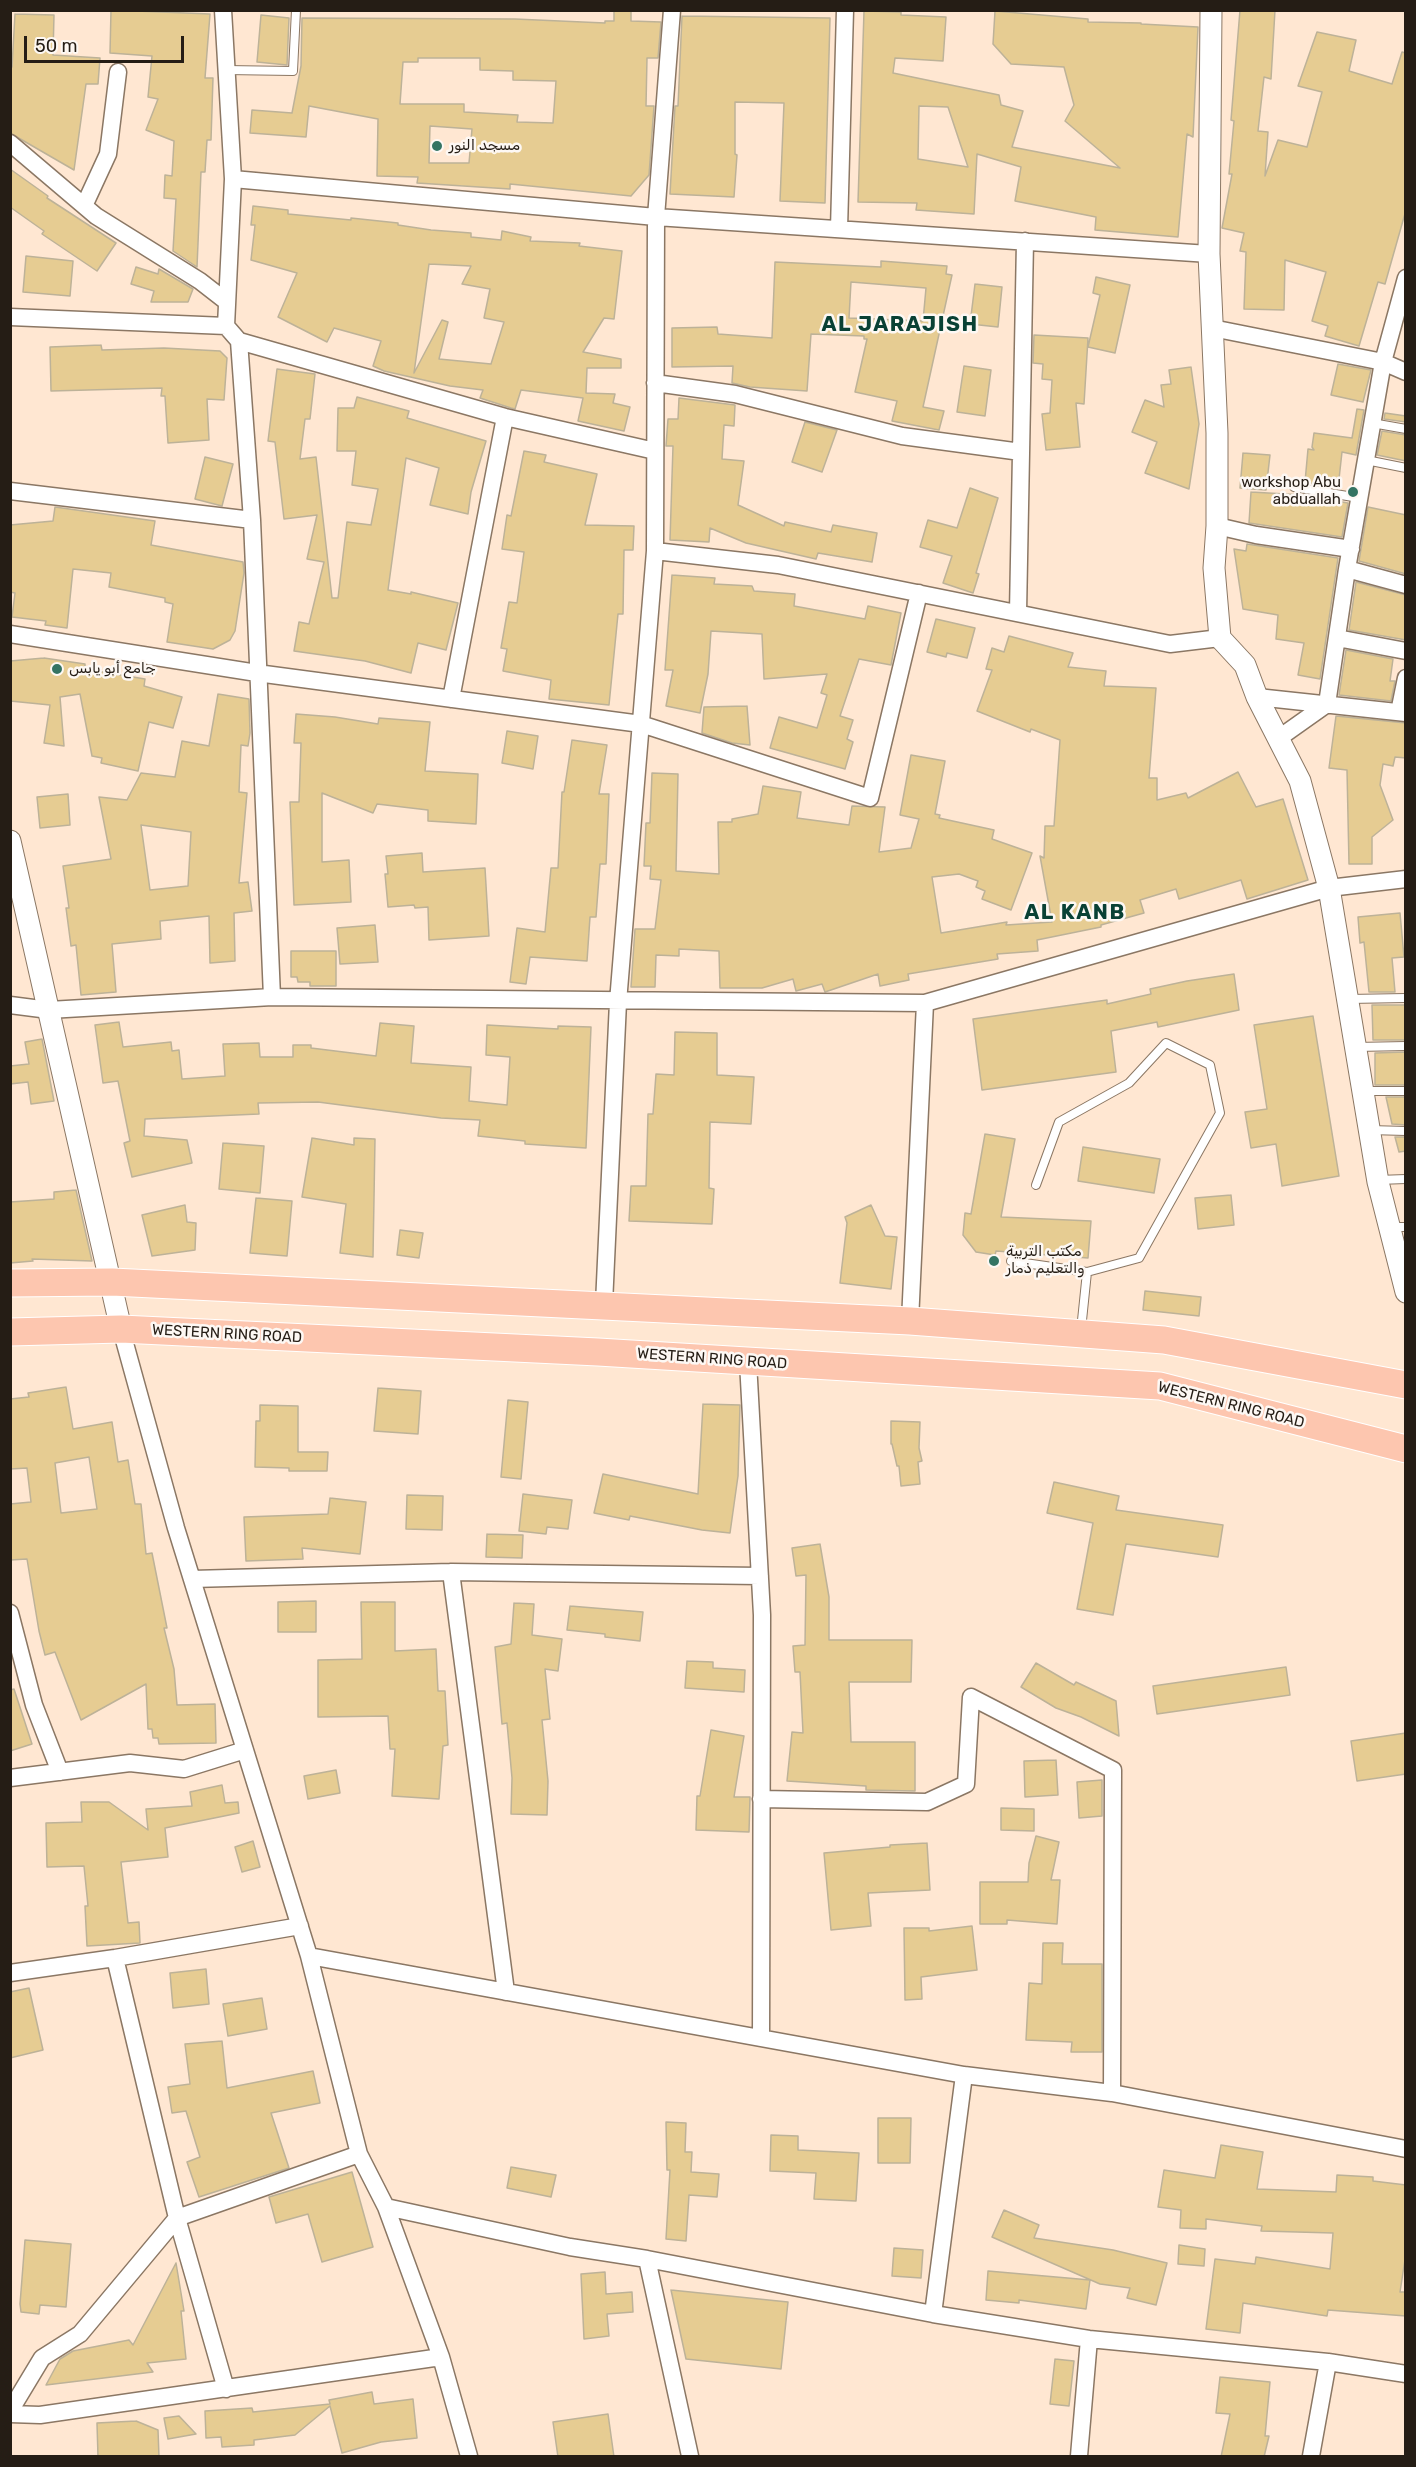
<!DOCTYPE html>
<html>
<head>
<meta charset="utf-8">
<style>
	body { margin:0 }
	#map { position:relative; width:1416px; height:2467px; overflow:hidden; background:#ffe7d2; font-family:Rubik,sans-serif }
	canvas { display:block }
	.frame { position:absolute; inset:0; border:12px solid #251d15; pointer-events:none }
	.scale { position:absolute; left:24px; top:36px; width:160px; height:27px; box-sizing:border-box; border:3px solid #251d15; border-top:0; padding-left:8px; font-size:18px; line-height:21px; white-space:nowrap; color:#251d15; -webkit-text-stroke:4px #fdf8f4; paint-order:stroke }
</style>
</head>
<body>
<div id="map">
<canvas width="1416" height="2467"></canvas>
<div class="frame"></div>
<div class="scale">50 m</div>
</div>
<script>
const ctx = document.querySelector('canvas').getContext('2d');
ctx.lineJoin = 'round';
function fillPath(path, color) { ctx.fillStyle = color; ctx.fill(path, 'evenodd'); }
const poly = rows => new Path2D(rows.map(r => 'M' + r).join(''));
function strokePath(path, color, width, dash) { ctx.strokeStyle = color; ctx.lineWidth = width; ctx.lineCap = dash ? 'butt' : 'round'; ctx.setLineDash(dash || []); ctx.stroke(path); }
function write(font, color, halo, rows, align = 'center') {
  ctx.font = font + ' Rubik,"Noto Sans Arabic",sans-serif'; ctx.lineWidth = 5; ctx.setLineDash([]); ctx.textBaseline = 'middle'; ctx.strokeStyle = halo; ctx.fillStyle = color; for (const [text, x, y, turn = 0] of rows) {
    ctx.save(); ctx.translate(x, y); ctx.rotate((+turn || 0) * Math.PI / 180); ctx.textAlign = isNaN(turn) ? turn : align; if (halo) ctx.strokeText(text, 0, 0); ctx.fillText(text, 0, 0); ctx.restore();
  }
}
const building = poly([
	[111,10,210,14,205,78,213,78,211,140,207,140,205,172,201,172,197,267,173,251,176,199,164,198,165,175,172,176,174,141,146,130,158,99,148,97,152,56,110,53,111,10],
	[614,10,631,10,631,21,661,22,658,58,647,58,646,106,654,106,649,175,631,196,510,184,510,189,417,183,418,177,377,176,378,119,309,106,306,137,250,133,252,110,292,113,301,66,302,18,515,19,605,23,605,21,614,21,614,10],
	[418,58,480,58,480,70,513,71,513,80,556,81,553,123,517,122,518,115,464,112,464,104,400,104,403,62,418,62,418,58],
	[430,126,472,129,469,163,429,163,430,126],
	[1240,10,1275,10,1271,79,1264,77,1258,131,1268,132,1265,176,1278,140,1307,147,1322,92,1298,86,1317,32,1356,40,1349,71,1392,84,1402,52,1406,53,1406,210,1385,284,1378,282,1359,346,1325,336,1328,326,1312,321,1326,272,1285,260,1284,310,1244,309,1246,252,1240,251,1244,233,1222,228,1232,174,1229,174,1234,121,1231,120,1240,10],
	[864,11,901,12,901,15,946,17,943,61,895,58,893,73,999,95,1001,105,1023,111,1012,147,1120,168,1065,121,1074,105,1064,67,1011,64,993,44,995,11,1088,19,1088,22,1141,23,1141,24,1198,27,1193,137,1187,134,1178,237,1095,230,1096,217,1015,201,1021,167,977,154,974,214,916,210,917,203,858,202,864,11],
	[919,106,948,107,968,167,918,159,919,106],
	[15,14,54,15,53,55,100,58,98,84,86,84,74,170,10,133,10,65,12,67,15,14],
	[261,15,289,18,287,65,257,62,261,15],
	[682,16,830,18,825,203,780,201,784,103,735,102,735,154,737,155,734,197,670,194,675,106,678,106,682,16],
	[10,169,48,196,47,198,116,243,97,271,42,234,44,231,10,207,10,169],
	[253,206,288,210,288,214,351,220,351,218,398,223,398,225,431,230,471,233,471,237,501,240,502,231,531,237,530,241,580,243,579,246,622,251,614,319,604,318,583,352,621,359,621,368,587,368,586,393,615,394,613,403,630,407,624,431,578,421,583,398,521,390,515,409,511,408,480,398,483,390,450,386,384,371,373,366,381,341,334,328,327,342,278,317,297,273,251,260,255,225,251,225,253,206],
	[429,264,471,266,462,284,490,289,484,318,504,322,491,364,439,359,448,322,442,320,414,373,429,264],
	[26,256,73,261,70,296,23,292,26,256],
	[881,261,947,266,946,274,952,275,923,407,944,411,939,430,892,421,897,401,855,392,867,339,864,339,864,336,811,334,807,391,750,387,732,383,733,366,672,367,672,328,717,327,718,334,772,338,775,262,881,267,881,261],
	[851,282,926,288,923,321,849,318,851,282],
	[136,267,158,274,159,269,193,289,188,302,151,302,154,291,131,284,136,267],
	[1096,277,1130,285,1115,353,1088,347,1100,295,1093,293,1096,277],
	[975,284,1002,287,998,327,970,324,975,284],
	[1034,335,1088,338,1084,404,1076,403,1080,447,1046,450,1042,414,1050,413,1052,380,1042,379,1043,364,1033,363,1034,335],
	[101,345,102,350,164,348,220,351,227,358,224,400,207,399,209,440,168,443,165,396,161,396,162,388,51,391,50,347,101,345],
	[1338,364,1371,370,1363,402,1331,395,1338,364],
	[964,366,991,370,985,416,957,412,964,366],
	[1191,367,1199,424,1189,489,1145,473,1157,442,1132,432,1145,400,1164,407,1161,385,1171,384,1169,370,1191,367],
	[277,369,315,374,310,419,305,419,300,459,316,457,332,598,338,598,347,522,371,525,378,489,352,485,356,451,337,451,338,408,354,408,357,397,409,411,407,418,486,441,471,492,468,514,430,505,439,468,406,458,388,590,411,594,411,592,458,603,446,650,418,643,411,673,365,661,294,651,299,622,309,624,324,562,307,559,317,515,284,519,275,442,268,441,277,369],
	[679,398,735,405,734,426,724,425,722,459,744,461,738,505,784,526,785,522,831,532,833,525,877,533,872,562,818,553,816,559,746,543,710,528,709,542,670,540,673,446,666,446,668,419,678,419,679,398],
	[1357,409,1364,410,1356,455,1342,452,1338,488,1305,482,1308,449,1314,450,1312,447,1314,433,1352,438,1357,409],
	[1385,413,1406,416,1406,422,1384,419,1385,413],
	[805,422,837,430,822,472,792,462,805,422],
	[1382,431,1406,435,1406,461,1377,455,1382,431],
	[524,451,546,455,544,462,597,474,585,525,634,526,633,550,624,550,623,614,618,614,609,705,549,699,551,680,503,671,507,649,501,648,509,602,517,603,524,552,502,549,507,515,511,516,524,451],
	[1243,453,1270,455,1266,490,1240,488,1243,453],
	[205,457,233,464,222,506,195,499,205,457],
	[970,488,998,498,976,573,979,574,973,593,943,583,952,556,920,547,928,520,957,528,970,488],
	[1251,492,1303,495,1348,503,1342,537,1249,523,1251,492],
	[55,507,155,521,151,545,243,562,244,573,235,631,230,640,213,649,167,642,173,604,165,602,165,598,109,587,111,573,73,569,67,628,45,625,46,621,12,617,15,593,10,592,10,525,53,521,55,507],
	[1368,507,1406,515,1406,574,1359,561,1368,507],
	[1247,544,1338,558,1320,679,1298,675,1304,643,1276,639,1278,615,1243,609,1234,549,1246,551,1247,544],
	[672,575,715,578,714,584,752,586,754,591,795,594,794,606,865,619,868,606,901,613,891,665,859,659,840,716,853,720,847,739,853,742,845,769,770,748,779,717,817,728,827,695,821,693,827,674,764,679,762,634,711,631,708,674,700,713,666,706,673,670,665,670,672,575],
	[1356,582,1406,595,1406,640,1349,630,1356,582],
	[936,619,975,628,967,658,947,653,946,657,927,652,936,619],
	[1009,636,1073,653,1068,667,1106,671,1104,686,1156,688,1149,778,1157,778,1157,800,1186,793,1188,798,1238,772,1256,807,1283,799,1308,880,1247,899,1241,880,1179,899,1176,889,1140,900,1144,913,1101,925,1101,927,1037,940,1038,951,997,954,998,959,908,974,909,980,880,986,878,974,825,992,822,984,796,991,793,979,762,988,720,988,719,951,679,949,679,956,656,955,655,987,631,987,635,929,655,929,661,880,650,879,651,866,644,866,646,823,650,823,652,773,678,774,676,871,719,874,718,822,732,822,732,819,758,814,763,786,801,792,797,818,849,825,852,806,885,807,879,852,911,848,919,819,900,815,911,755,945,761,935,814,940,815,939,818,994,830,992,839,1032,853,1011,910,982,899,985,891,976,887,978,881,959,874,932,877,941,933,1007,922,1006,925,1052,922,1040,856,1044,858,1045,826,1054,826,1060,740,1031,729,1030,732,977,711,992,670,986,669,992,648,1004,652,1009,636],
	[1346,650,1393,659,1390,681,1395,681,1391,701,1339,695,1346,650],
	[44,658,85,664,85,669,145,679,144,686,182,697,173,728,149,722,138,771,101,763,102,758,92,756,80,694,60,697,64,746,44,743,50,705,10,701,10,661,44,658],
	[218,694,249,699,250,733,248,746,241,745,239,792,247,793,239,883,248,882,252,911,234,913,235,961,210,963,209,916,160,921,161,939,112,944,116,992,81,995,76,945,71,946,66,908,69,908,63,866,111,859,99,797,127,800,141,773,175,777,182,741,209,746,218,694],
	[141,825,191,832,188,886,150,890,141,825],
	[747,706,750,745,732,743,702,733,704,707,747,706],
	[296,714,335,717,378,724,379,718,430,722,425,771,478,774,476,824,428,821,428,810,377,804,373,813,322,793,322,862,349,860,351,902,294,905,290,802,299,802,301,743,294,743,296,714],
	[1336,716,1406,723,1406,758,1395,757,1393,766,1383,764,1380,785,1393,820,1372,837,1372,864,1349,864,1347,770,1329,768,1336,716],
	[507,731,538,736,533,769,502,763,507,731],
	[572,740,607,745,599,794,609,794,606,864,600,864,596,917,590,917,587,961,530,957,526,984,510,982,517,928,545,932,551,868,558,868,562,792,564,792,572,740],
	[68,794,70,825,40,828,37,797,68,794],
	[422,853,423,872,485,868,489,936,429,940,428,907,415,908,414,905,388,907,385,874,388,874,386,856,422,853],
	[1400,913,1404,957,1392,958,1395,992,1369,992,1364,942,1360,943,1358,917,1400,913],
	[375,925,378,962,340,964,337,928,375,925],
	[291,951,336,951,336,986,310,986,310,982,298,982,297,977,291,977,291,951],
	[1234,974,1239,1010,1158,1027,1157,1022,1111,1031,1116,1072,982,1090,973,1019,1107,1000,1107,1004,1151,994,1150,989,1187,981,1234,974],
	[1372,1005,1406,1005,1406,1040,1373,1040,1372,1005],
	[1313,1016,1339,1176,1282,1186,1276,1144,1251,1148,1245,1112,1267,1109,1254,1025,1313,1016],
	[119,1022,123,1047,171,1042,172,1051,179,1050,182,1079,225,1076,223,1044,259,1043,260,1057,293,1057,293,1045,311,1045,311,1048,376,1056,380,1023,414,1026,411,1063,471,1067,469,1101,507,1105,510,1057,486,1055,487,1025,558,1029,558,1026,591,1027,586,1148,525,1144,525,1141,478,1136,480,1120,441,1118,318,1102,258,1103,259,1114,145,1119,144,1136,187,1140,192,1163,132,1177,124,1143,130,1141,118,1081,103,1083,95,1025,119,1022],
	[675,1032,717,1033,717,1075,754,1077,751,1124,710,1122,709,1188,714,1189,712,1224,629,1221,631,1186,646,1186,648,1114,653,1114,656,1074,674,1075,675,1032],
	[42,1039,54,1101,31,1104,28,1082,10,1084,10,1066,29,1064,25,1042,42,1039],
	[1406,1052,1406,1085,1375,1085,1375,1053,1406,1052],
	[1386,1097,1406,1097,1406,1125,1392,1124,1386,1097],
	[985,1134,1015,1139,1001,1217,1091,1221,1088,1258,996,1251,995,1255,976,1252,963,1235,965,1213,971,1214,985,1134],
	[1395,1137,1406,1137,1406,1151,1399,1152,1395,1137],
	[312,1138,354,1145,354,1138,375,1139,373,1257,340,1253,346,1204,302,1197,312,1138],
	[223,1143,264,1146,260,1193,219,1189,223,1143],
	[1083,1147,1160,1159,1154,1193,1078,1181,1083,1147],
	[76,1190,92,1261,32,1259,33,1261,10,1263,10,1202,54,1199,54,1192,76,1190],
	[1231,1195,1234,1225,1198,1229,1195,1198,1231,1195],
	[256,1198,292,1201,287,1256,250,1253,256,1198],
	[185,1205,187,1222,196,1223,195,1250,152,1256,142,1215,185,1205],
	[871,1205,885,1236,897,1237,891,1289,840,1283,847,1223,845,1217,871,1205],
	[400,1230,423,1233,419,1258,397,1255,400,1230],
	[1145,1291,1201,1297,1199,1316,1143,1310,1145,1291],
	[66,1387,73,1429,112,1422,118,1462,128,1460,135,1504,141,1504,146,1554,152,1553,167,1628,164,1628,174,1669,177,1705,215,1704,216,1743,159,1744,158,1738,153,1738,152,1729,148,1729,146,1684,81,1720,55,1652,45,1655,39,1631,27,1559,10,1560,10,1504,31,1502,27,1468,10,1469,10,1399,29,1397,28,1393,66,1387],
	[89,1457,97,1509,61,1513,55,1463,89,1457],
	[378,1388,421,1391,418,1434,374,1431,378,1388],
	[508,1400,528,1402,521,1479,501,1477,508,1400],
	[703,1404,740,1405,738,1476,730,1533,702,1530,630,1516,629,1520,594,1513,603,1474,698,1494,703,1404],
	[260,1405,298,1406,298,1452,328,1452,327,1471,289,1471,289,1468,255,1467,256,1421,260,1421,260,1405],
	[891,1421,920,1422,919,1448,922,1461,918,1462,920,1484,901,1486,899,1466,897,1466,892,1444,891,1444,891,1421],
	[1054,1482,1119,1496,1116,1510,1223,1525,1218,1557,1126,1544,1113,1615,1077,1609,1093,1523,1047,1513,1054,1482],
	[523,1494,572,1500,568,1529,547,1527,546,1534,519,1531,523,1494],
	[407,1495,443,1496,442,1530,406,1529,407,1495],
	[330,1498,366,1502,360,1554,302,1548,303,1559,246,1561,244,1517,328,1514,330,1498],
	[487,1534,523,1535,522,1558,486,1557,487,1534],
	[820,1544,829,1597,829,1640,912,1640,911,1682,849,1682,851,1742,915,1742,915,1791,866,1790,866,1786,787,1781,792,1732,803,1733,800,1672,795,1672,793,1646,805,1645,806,1575,796,1576,792,1548,820,1544],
	[316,1601,316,1632,278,1632,278,1602,316,1601],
	[361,1602,395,1602,395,1651,436,1649,438,1691,445,1691,448,1745,443,1746,439,1799,392,1796,395,1749,390,1749,388,1716,318,1717,318,1660,362,1659,361,1602],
	[514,1603,534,1604,532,1635,562,1639,558,1671,545,1669,550,1719,542,1720,548,1781,547,1815,511,1814,512,1778,507,1723,502,1724,495,1647,511,1644,514,1603],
	[570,1606,643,1612,640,1641,605,1637,605,1634,567,1630,570,1606],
	[687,1661,713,1662,713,1668,745,1670,744,1692,685,1688,687,1661],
	[1036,1663,1074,1685,1076,1682,1116,1701,1119,1736,1081,1717,1056,1708,1021,1687,1036,1663],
	[1286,1667,1290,1695,1157,1714,1153,1686,1286,1667],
	[14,1689,32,1744,10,1751,10,1690,14,1689],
	[711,1730,744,1736,734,1797,750,1797,749,1832,696,1830,697,1796,700,1796,711,1730],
	[1406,1733,1406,1774,1357,1781,1351,1741,1406,1733],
	[1056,1760,1058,1795,1025,1797,1024,1761,1056,1760],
	[336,1770,340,1793,308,1799,304,1776,336,1770],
	[1102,1780,1102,1816,1079,1818,1077,1782,1102,1780],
	[222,1785,225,1803,238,1802,239,1813,165,1828,168,1857,121,1862,128,1923,139,1922,140,1943,87,1946,85,1906,88,1906,84,1866,47,1867,46,1823,82,1822,81,1802,109,1802,148,1830,146,1809,192,1806,190,1792,222,1785],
	[1001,1808,1034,1809,1034,1831,1001,1830,1001,1808],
	[1036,1836,1059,1842,1051,1880,1060,1880,1057,1924,1007,1920,1007,1924,980,1924,980,1882,1028,1882,1029,1863,1036,1836],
	[253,1841,260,1867,242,1872,235,1847,253,1841],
	[927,1843,930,1890,868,1893,871,1926,831,1930,824,1853,890,1847,890,1845,927,1843],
	[972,1926,977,1970,921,1977,922,1999,905,2000,904,1928,929,1928,929,1931,972,1926],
	[1043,1943,1063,1943,1062,1964,1102,1964,1102,2052,1071,2052,1072,2042,1026,2040,1029,1983,1042,1984,1043,1943],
	[206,1969,209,2004,173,2008,170,1973,206,1969],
	[29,1988,43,2050,10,2058,10,1992,29,1988],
	[262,1998,267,2029,228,2036,223,2004,262,1998],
	[222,2041,227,2088,313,2071,320,2103,271,2113,289,2168,199,2197,187,2162,200,2157,186,2111,172,2113,168,2087,190,2084,185,2044,222,2041],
	[878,2118,911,2118,910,2163,878,2163,878,2118],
	[666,2122,686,2123,685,2152,692,2152,691,2172,719,2174,717,2197,689,2195,686,2241,666,2239,670,2170,667,2170,666,2122],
	[771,2135,798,2136,798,2150,859,2153,856,2201,814,2199,816,2173,770,2171,771,2135],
	[1221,2145,1263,2152,1257,2189,1336,2192,1337,2175,1373,2177,1373,2181,1406,2185,1406,2253,1400,2292,1406,2292,1406,2316,1328,2310,1327,2316,1243,2303,1240,2333,1206,2329,1215,2259,1255,2264,1256,2257,1330,2269,1333,2233,1261,2231,1262,2226,1206,2219,1206,2229,1180,2228,1181,2210,1158,2207,1164,2170,1215,2178,1221,2145],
	[511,2167,556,2175,551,2197,507,2188,511,2167],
	[352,2172,373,2247,322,2262,308,2214,276,2223,269,2197,352,2172],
	[1004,2210,1039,2225,1034,2238,1113,2250,1167,2263,1156,2305,1127,2298,1130,2288,1100,2284,992,2237,1004,2210],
	[25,2240,71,2244,66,2307,40,2305,39,2314,21,2312,20,2304,25,2240],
	[1179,2245,1205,2249,1204,2266,1178,2264,1179,2245],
	[894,2248,923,2250,921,2278,892,2276,894,2248],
	[176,2263,184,2311,181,2311,186,2359,147,2363,153,2372,46,2385,60,2359,73,2351,129,2340,133,2345,176,2263],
	[988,2271,1090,2280,1086,2309,1019,2300,1019,2303,986,2300,988,2271],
	[605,2272,606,2294,632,2292,633,2312,607,2314,609,2336,584,2339,581,2274,605,2272],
	[671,2290,788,2302,781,2369,686,2359,671,2290],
	[1055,2359,1074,2361,1069,2406,1050,2404,1055,2359],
	[1220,2377,1270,2382,1265,2436,1269,2436,1264,2457,1221,2457,1230,2414,1216,2413,1220,2377],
	[372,2392,374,2404,413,2399,417,2438,381,2442,342,2453,330,2406,295,2435,254,2440,254,2445,222,2447,221,2437,206,2438,205,2411,252,2408,253,2412,330,2404,329,2400,372,2392],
	[608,2414,614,2457,558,2457,553,2422,608,2414],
	[179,2416,196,2434,168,2439,164,2418,179,2416],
	[136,2421,158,2430,159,2457,98,2457,97,2423,136,2421]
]);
fillPath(building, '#e6cc92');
strokePath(building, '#bdb298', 1.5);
const service = poly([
	[226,70,293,71,296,10],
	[1372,423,1406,429],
	[1366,460,1406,468],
	[1294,487,1359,498],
	[1348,999,1406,998],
	[1356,1047,1406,1046],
	[1363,1091,1406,1091],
	[1369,1130,1406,1131],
	[1378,1180,1406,1179],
	[1036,1185,1059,1122,1129,1083,1166,1043,1210,1065,1220,1113,1139,1258,1087,1272,1081,1330],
	[1390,1227,1406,1227],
	[1011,1261,1087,1272]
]);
const minor = poly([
	[223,10,233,179,226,326],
	[10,143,96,216,200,281,227,302],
	[233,179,656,217,1209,254],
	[84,206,108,154,118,72],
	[839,229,845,10],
	[10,317,226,326,239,341,252,520,272,997],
	[1212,328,1383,362,1406,372],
	[239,341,505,417,655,451],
	[655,383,735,394,902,436,1021,452],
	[10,491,252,520],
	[1217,526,1256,535,1351,549],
	[655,551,778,565,1170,644,1220,638],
	[1347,569,1406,585],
	[1018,613,1025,241],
	[10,634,257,673,641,724,870,798,919,593],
	[1337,638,1406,651],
	[1257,697,1406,713],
	[451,699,505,417],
	[1399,712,1406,678],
	[1279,738,1327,704,1347,569,1383,362,1406,278],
	[10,1005,49,1010,272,997,925,1003,1329,888,1406,879],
	[604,1304,618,1002,655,551,656,217,672,10],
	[910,1321,925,1003],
	[121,1329,176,1528,309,1956,359,2154,386,2207,441,2357,469,2456],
	[748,1362,762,1615,761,2038],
	[451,1572,506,1992],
	[192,1579,451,1572,760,1576],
	[10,1613,34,1705,60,1772],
	[10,1778,130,1763,184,1769,245,1750],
	[761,1799,927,1802,966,1784,971,1697,1113,1770,1112,2093],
	[309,1956,964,2075,1112,2093,1406,2149],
	[115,1958,177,2218,226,2389],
	[10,1973,115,1958,300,1926],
	[386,2207,570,2247,647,2259,933,2314,1089,2339,1328,2362,1406,2374],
	[647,2259,690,2456],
	[933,2314,964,2075],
	[10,2411,42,2358,80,2334,177,2218,359,2154],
	[10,2414,40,2415,441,2357],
	[1079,2456,1089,2339],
	[1311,2456,1328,2362]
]);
const tertiary = poly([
	[1211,10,1209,254,1217,433,1217,526,1214,568,1220,638,1245,665,1257,697,1300,781,1329,888,1378,1182,1406,1292],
	[10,841,121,1329]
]);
const primary = poly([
	[10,1283,112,1282,910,1321,1164,1340,1406,1385],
	[10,1332,121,1329,598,1352,1160,1386,1406,1449]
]);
strokePath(service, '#8b7764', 10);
strokePath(minor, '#8b7764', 19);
strokePath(tertiary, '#8b7764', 23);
strokePath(primary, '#fff', 29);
strokePath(service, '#fff', 8);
strokePath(minor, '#fff', 16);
strokePath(tertiary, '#fff', 21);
strokePath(primary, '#fdc6af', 27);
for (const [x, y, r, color] of [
	[437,146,6,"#347463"],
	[1353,492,6,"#347463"],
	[57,669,6,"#347463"],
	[994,1261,6,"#347463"]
]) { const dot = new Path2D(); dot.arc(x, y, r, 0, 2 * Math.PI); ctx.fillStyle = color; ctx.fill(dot); strokePath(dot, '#fdf8f4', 2); }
write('15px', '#251d15', '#fdf8f4', [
	["مسجد النور",449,146],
	["workshop Abu",1341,483,"right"],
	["abduallah",1341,500,"right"],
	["جامع أبو يابس",69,669],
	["مكتب التربية",1006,1252],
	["والتعليم ذمار",1006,1269]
], 'left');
write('15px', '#251d15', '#fdf8f4', [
	["WESTERN RING ROAD",227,1334,3],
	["WESTERN RING ROAD",712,1359,4],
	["WESTERN RING ROAD",1231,1405,14]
]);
ctx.letterSpacing = '1.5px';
write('bold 21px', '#094135', '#fdf8f4', [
	["AL JARAJISH",900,325],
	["AL KANB",1075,913]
]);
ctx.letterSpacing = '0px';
</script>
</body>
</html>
